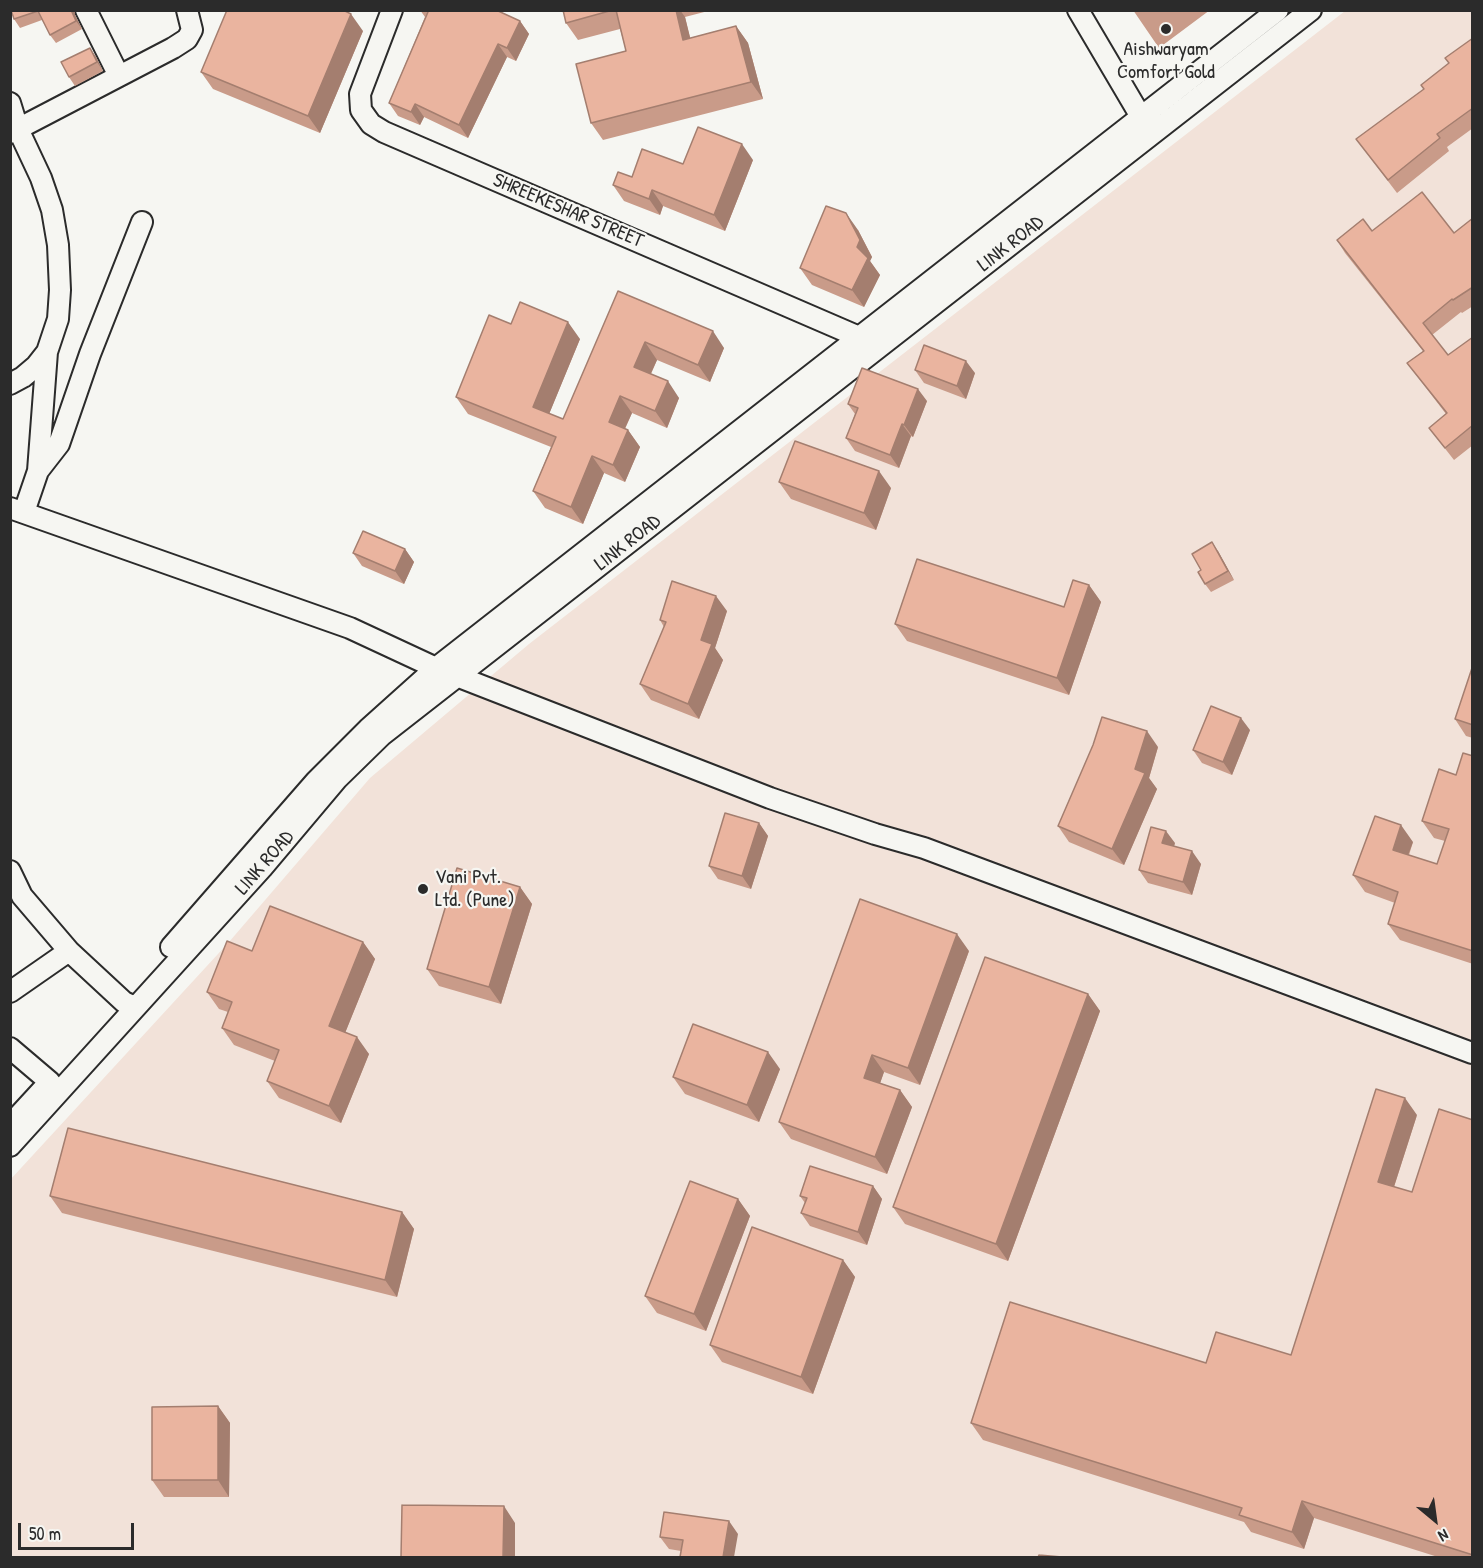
<!DOCTYPE html>
<html>
<head>
<meta charset="utf-8">
<style>
	body { margin:0 }
	#map { position:relative; width:1483px; height:1568px; overflow:hidden; background:#f6f6f2; font-family:"Patrick Hand",sans-serif }
	canvas { display:block }
	.frame { position:absolute; inset:0; border:12px solid #2b2b2b; pointer-events:none }
	.north { position:absolute; left:1405px; top:1490px; width:60px; height:60px; -webkit-text-stroke:4px #f6f6f2; paint-order:stroke; rotate:151deg; font-size:16px; font-weight:700; line-height:24px; text-align:center; color:#2b2b2b }
	.north::after { content:''; display:block; margin:auto; width:21px; height:27px; background:#2b2b2b; clip-path:polygon(50% 0,100% 100%,50% 72%,0 100%) }
	.scale { position:absolute; left:18px; top:1523px; width:116px; height:27px; box-sizing:border-box; border:3px solid #2b2b2b; border-top:0; padding-left:8px; font-size:18px; line-height:21px; white-space:nowrap; color:#2b2b2b; -webkit-text-stroke:4px #f6f6f2; paint-order:stroke }
</style>
</head>
<body>
<div id="map">
<canvas width="1483" height="1568"></canvas>
<div class="frame"></div>
<div class="north">N</div>
<div class="scale">50 m</div>
</div>
<script>
const ctx = document.querySelector('canvas').getContext('2d');
ctx.lineJoin = 'round';
function fillPath(path, color) { ctx.fillStyle = color; ctx.fill(path, 'evenodd'); }
const poly = rows => new Path2D(rows.map(r => 'M' + r).join(''));
function strokePath(path, color, width, dash) { ctx.strokeStyle = color; ctx.lineWidth = width; ctx.lineCap = dash ? 'butt' : 'round'; ctx.setLineDash(dash || []); ctx.stroke(path); }
function write(font, color, halo, rows, align = 'center') {
  ctx.font = font + ' "Patrick Hand",sans-serif'; ctx.lineWidth = 4.5; ctx.setLineDash([]); ctx.textBaseline = 'middle'; ctx.strokeStyle = halo; ctx.fillStyle = color; for (const [text, x, y, turn = 0] of rows) {
    ctx.save(); ctx.translate(x, y); ctx.rotate((+turn || 0) * Math.PI / 180); ctx.textAlign = isNaN(turn) ? turn : align; if (halo) ctx.strokeText(text, 0, 0); ctx.fillText(text, 0, 0); ctx.restore();
  }
}
fillPath(poly([
	[1345,11,1472,11,1472,1557,11,1557,10,1180,229,942,370,778,529,644]
]), '#f2e2d9');
const minor = poly([
	[86,10,119,76],
	[392,10,360,94,361,110,371,124,384,132,859,337,866,345],
	[1078,10,1147,127],
	[10,103,18,129,41,178,52,210,58,245,60,290,58,319,47,352,36,366,23,377,10,384],
	[10,133,173,48,187,39,192,30,187,10],
	[38,471,59,444,90,354,142,222],
	[10,508,350,628,436,668,770,798,875,834,924,848,1472,1053],
	[24,512,38,471,47,352],
	[10,871,22,896,69,951,124,1002,135,1007],
	[171,947,316,781,368,729,436,668,1278,10],
	[10,992,69,951],
	[10,1048,50,1082],
	[10,1125,45,1087],
	[10,1146,262,868,337,779,382,735,1311,10]
]);
strokePath(minor, '#2b2b2b', 24);
strokePath(minor, '#f6f6f2', 20);
fillPath(poly([
	[11,10,75,10,75,15,82,29,56,43,50,35,42,20,20,28,14,19],
	[420,10,496,10,520,21,529,34,516,61,507,57,468,138,424,117,420,125,398,116,389,103,425,17],
	[563,10,712,10,685,17,690,38,736,26,748,43,763,99,603,140,591,123,626,51,620,29,578,40,566,23],
	[1133,10,1210,10,1159,48],
	[363,31,320,133,213,89,201,72],
	[1473,38,1473,128,1447,147,1449,151,1397,193,1356,139,1424,89,1449,64],
	[90,48,96,57,103,71,75,86,69,77],
	[753,160,725,231,663,206,660,215,624,201,613,185,632,177,683,164],
	[1473,218,1473,306,1462,313,1461,312,1432,335,1448,355,1473,337,1473,445,1454,460,1429,428,1446,414,1407,363,1423,351,1345,253,1337,240,1372,231,1454,233],
	[858,230,872,257,870,261,880,275,864,307,812,285,800,268],
	[618,291,724,348,710,382,657,360,651,374,679,398,667,428,632,413,625,429,628,430,640,447,625,482,604,473,583,524,545,508,533,491,551,447,468,414,456,397,511,324,580,339,549,414,563,419],
	[915,370,975,373,966,399,924,383],
	[927,401,913,437,911,436,899,468,855,451,846,438,855,414,848,404],
	[779,482,891,488,876,530,791,499],
	[405,549,414,562,404,584,362,566,353,553],
	[1218,551,1234,580,1211,592,1205,584,1201,570],
	[1089,585,1101,602,1069,695,907,641,895,624,1064,607],
	[727,611,715,648,723,660,699,719,651,700,640,684,664,627,660,620],
	[1473,665,1473,738,1466,736,1455,719],
	[1250,730,1232,775,1202,763,1193,750],
	[1158,747,1149,778,1157,789,1124,865,1069,842,1058,826],
	[1473,756,1473,964,1400,940,1388,924,1395,903,1365,892,1353,875,1413,842,1409,855,1437,864,1445,841,1434,838,1422,821,1456,775],
	[759,823,768,836,751,889,718,879,709,866],
	[1175,843,1174,846,1201,864,1192,895,1148,883,1139,870],
	[520,887,532,904,501,1004,439,986,427,969],
	[363,942,375,959,345,1033,369,1054,341,1123,279,1098,267,1081,275,1061,234,1045,222,1028,228,1012,219,1009,207,992,252,951],
	[969,951,920,1085,884,1072,880,1083,900,1090,912,1107,887,1174,791,1139,779,1122],
	[1088,994,1100,1011,1008,1261,905,1224,893,1207],
	[780,1069,759,1122,685,1094,673,1077],
	[1417,1115,1394,1187,1412,1192,1473,1120,1473,1557,1438,1557,1314,1518,1304,1549,1251,1532,1244,1522,983,1440,971,1423,1206,1363,1291,1355],
	[873,1186,882,1199,867,1245,810,1226,801,1213,805,1203,800,1196],
	[50,1196,402,1212,414,1229,397,1297,62,1213],
	[738,1199,750,1216,706,1331,657,1313,645,1296],
	[843,1260,855,1277,813,1394,722,1362,710,1345],
	[218,1406,230,1423,229,1497,164,1497,152,1480],
	[738,1534,681,1551,669,1549,660,1537]
]), '#c99b89');
fillPath(poly([
	[71,10,75,10,75,15,82,29,76,21],
	[676,10,680,10,685,17,695,57,683,40],
	[351,14,363,31,320,133,308,116],
	[520,21,529,34,516,61,507,48],
	[736,26,748,43,763,99,751,82],
	[498,44,507,57,468,138,459,125],
	[90,48,96,57,103,71,97,62],
	[415,104,424,117,420,125,411,112],
	[742,144,753,160,725,231,714,215],
	[652,190,663,206,660,215,649,199],
	[846,213,858,230,872,257,870,261,880,275,864,307,852,290,857,247],
	[568,322,580,339,545,424,533,407],
	[713,331,724,348,710,382,698,365],
	[645,342,657,360,646,384,634,367],
	[966,361,975,373,966,399,957,386],
	[668,381,679,398,667,428,655,411],
	[918,389,927,401,913,437,904,425],
	[620,396,632,413,620,439,609,422],
	[902,424,911,436,899,468,890,455],
	[628,430,640,447,625,482,613,465],
	[592,456,604,473,583,524,571,507],
	[879,471,891,488,876,530,864,513],
	[1212,542,1218,551,1234,580,1228,571],
	[405,549,414,562,404,584,395,571],
	[1089,585,1101,602,1069,695,1057,678],
	[716,596,727,611,715,648,723,660,699,719,688,704,701,640],
	[1241,718,1250,730,1232,775,1223,762],
	[1147,731,1158,747,1149,778,1157,789,1124,865,1112,849,1135,769],
	[759,823,768,836,751,889,742,876],
	[1401,825,1413,842,1404,866,1393,850],
	[1166,831,1175,843,1171,856,1162,843],
	[1192,851,1201,864,1192,895,1183,882],
	[520,887,532,904,501,1004,489,987],
	[957,934,969,951,920,1085,908,1068],
	[363,942,375,959,341,1043,329,1026],
	[1088,994,1100,1011,1008,1261,996,1244],
	[357,1037,369,1054,341,1123,329,1106],
	[768,1052,780,1069,759,1122,747,1105],
	[872,1055,884,1072,876,1095,864,1078],
	[900,1090,912,1107,887,1174,875,1157],
	[1405,1098,1417,1115,1390,1199,1378,1182],
	[873,1186,882,1199,867,1245,858,1232],
	[738,1199,750,1216,706,1331,694,1314],
	[402,1212,414,1229,397,1297,385,1280],
	[843,1260,855,1277,813,1394,801,1377],
	[218,1406,230,1423,229,1497,218,1480],
	[1302,1501,1314,1518,1304,1549,1292,1532],
	[504,1506,515,1523,515,1557,503,1557],
	[729,1521,738,1534,734,1557,723,1557]
]), '#a47e6f');
const building = poly([
	[11,10,71,10,76,21,50,35,38,11,14,19,11,10],
	[227,10,343,10,351,14,308,116,201,72,227,10],
	[425,10,496,10,520,21,507,48,498,44,459,125,415,104,411,112,389,103,428,12,425,10],
	[563,10,613,10,566,23,563,10],
	[616,10,676,10,683,40,736,26,751,82,591,123,576,64,626,51,616,10],
	[1473,38,1473,108,1437,134,1440,138,1388,180,1356,139,1424,89,1421,85,1449,63,1445,58,1473,38],
	[90,48,97,62,69,77,61,62,90,48],
	[698,127,742,144,714,215,652,190,649,199,613,185,618,172,632,177,642,149,683,164,698,127],
	[1422,192,1454,233,1473,218,1473,287,1453,300,1452,299,1423,323,1448,355,1473,337,1473,425,1445,448,1429,428,1447,413,1407,363,1424,351,1337,240,1363,219,1372,231,1422,192],
	[826,206,846,213,860,240,857,247,868,258,852,290,800,268,826,206],
	[618,291,713,331,698,365,645,342,634,367,668,381,655,411,620,396,609,422,628,430,613,465,592,456,571,507,533,491,556,437,456,397,489,315,511,324,520,302,568,322,533,407,563,419,618,291],
	[924,345,966,361,957,386,915,370,924,345],
	[862,368,918,389,904,425,902,424,890,455,846,438,858,408,848,404,862,368],
	[795,441,879,471,864,513,779,482,795,441],
	[363,531,405,549,395,571,353,553,363,531],
	[1212,542,1228,571,1205,584,1198,572,1201,570,1192,554,1212,542],
	[917,559,1064,607,1073,580,1089,585,1057,678,895,624,917,559],
	[672,581,716,596,701,640,712,644,688,704,640,684,666,622,660,620,672,581],
	[1473,665,1473,725,1455,719,1473,665],
	[1211,706,1241,718,1223,762,1193,750,1211,706],
	[1102,717,1147,731,1135,769,1145,773,1112,849,1058,826,1093,745,1102,717],
	[1463,753,1473,756,1473,951,1388,924,1398,892,1353,875,1375,816,1401,825,1393,850,1437,864,1449,829,1422,821,1439,769,1456,775,1463,753],
	[725,813,759,823,742,876,709,866,725,813],
	[1151,827,1166,831,1162,843,1192,851,1183,882,1139,870,1151,827],
	[457,868,520,887,489,987,427,969,457,868],
	[860,899,957,934,908,1068,872,1055,864,1078,900,1090,875,1157,779,1122,860,899],
	[270,906,363,942,329,1026,357,1037,329,1106,267,1081,279,1050,222,1028,232,1002,207,992,227,941,252,951,270,906],
	[985,957,1088,994,996,1244,893,1207,985,957],
	[693,1024,768,1052,747,1105,673,1077,693,1024],
	[1376,1089,1405,1098,1378,1182,1412,1192,1439,1109,1473,1120,1473,1555,1302,1501,1292,1532,1239,1515,1242,1508,971,1423,1010,1302,1206,1363,1216,1332,1291,1355,1376,1089],
	[68,1128,402,1212,385,1280,50,1196,68,1128],
	[810,1166,873,1186,858,1232,801,1213,807,1198,800,1196,810,1166],
	[690,1181,738,1199,694,1314,645,1296,690,1181],
	[752,1227,843,1260,801,1377,710,1345,752,1227],
	[218,1406,218,1480,152,1480,152,1407,218,1406],
	[402,1505,504,1506,503,1557,401,1557,402,1505],
	[664,1512,729,1521,723,1557,680,1557,683,1540,660,1537,664,1512],
	[1039,1555,1062,1557,1038,1557,1039,1555]
]);
fillPath(building, '#eab49f');
strokePath(building, '#a47e6f', 1.5);
for (const [x, y, r, color] of [
	[1166,29,6,"#2b2b2b"],
	[423,889,6,"#2b2b2b"]
]) { const dot = new Path2D(); dot.arc(x, y, r, 0, 2 * Math.PI); ctx.fillStyle = color; ctx.fill(dot); strokePath(dot, '#f6f6f2', 2); }
write('20px', '#2b2b2b', '#f6f6f2', [
	["Aishwaryam",1166,50],
	["Comfort Gold",1166,73],
	["Vani Pvt.",435,878,"left"],
	["Ltd. (Pune)",435,901,"left"]
]);
write('20px', '#2b2b2b', '#f6f6f2', [
	["SHREEKESHAR STREET",568,211,23],
	["LINK ROAD",1011,244,-38],
	["LINK ROAD",628,543,-38],
	["LINK ROAD",265,863,-49]
]);
</script>
</body>
</html>
